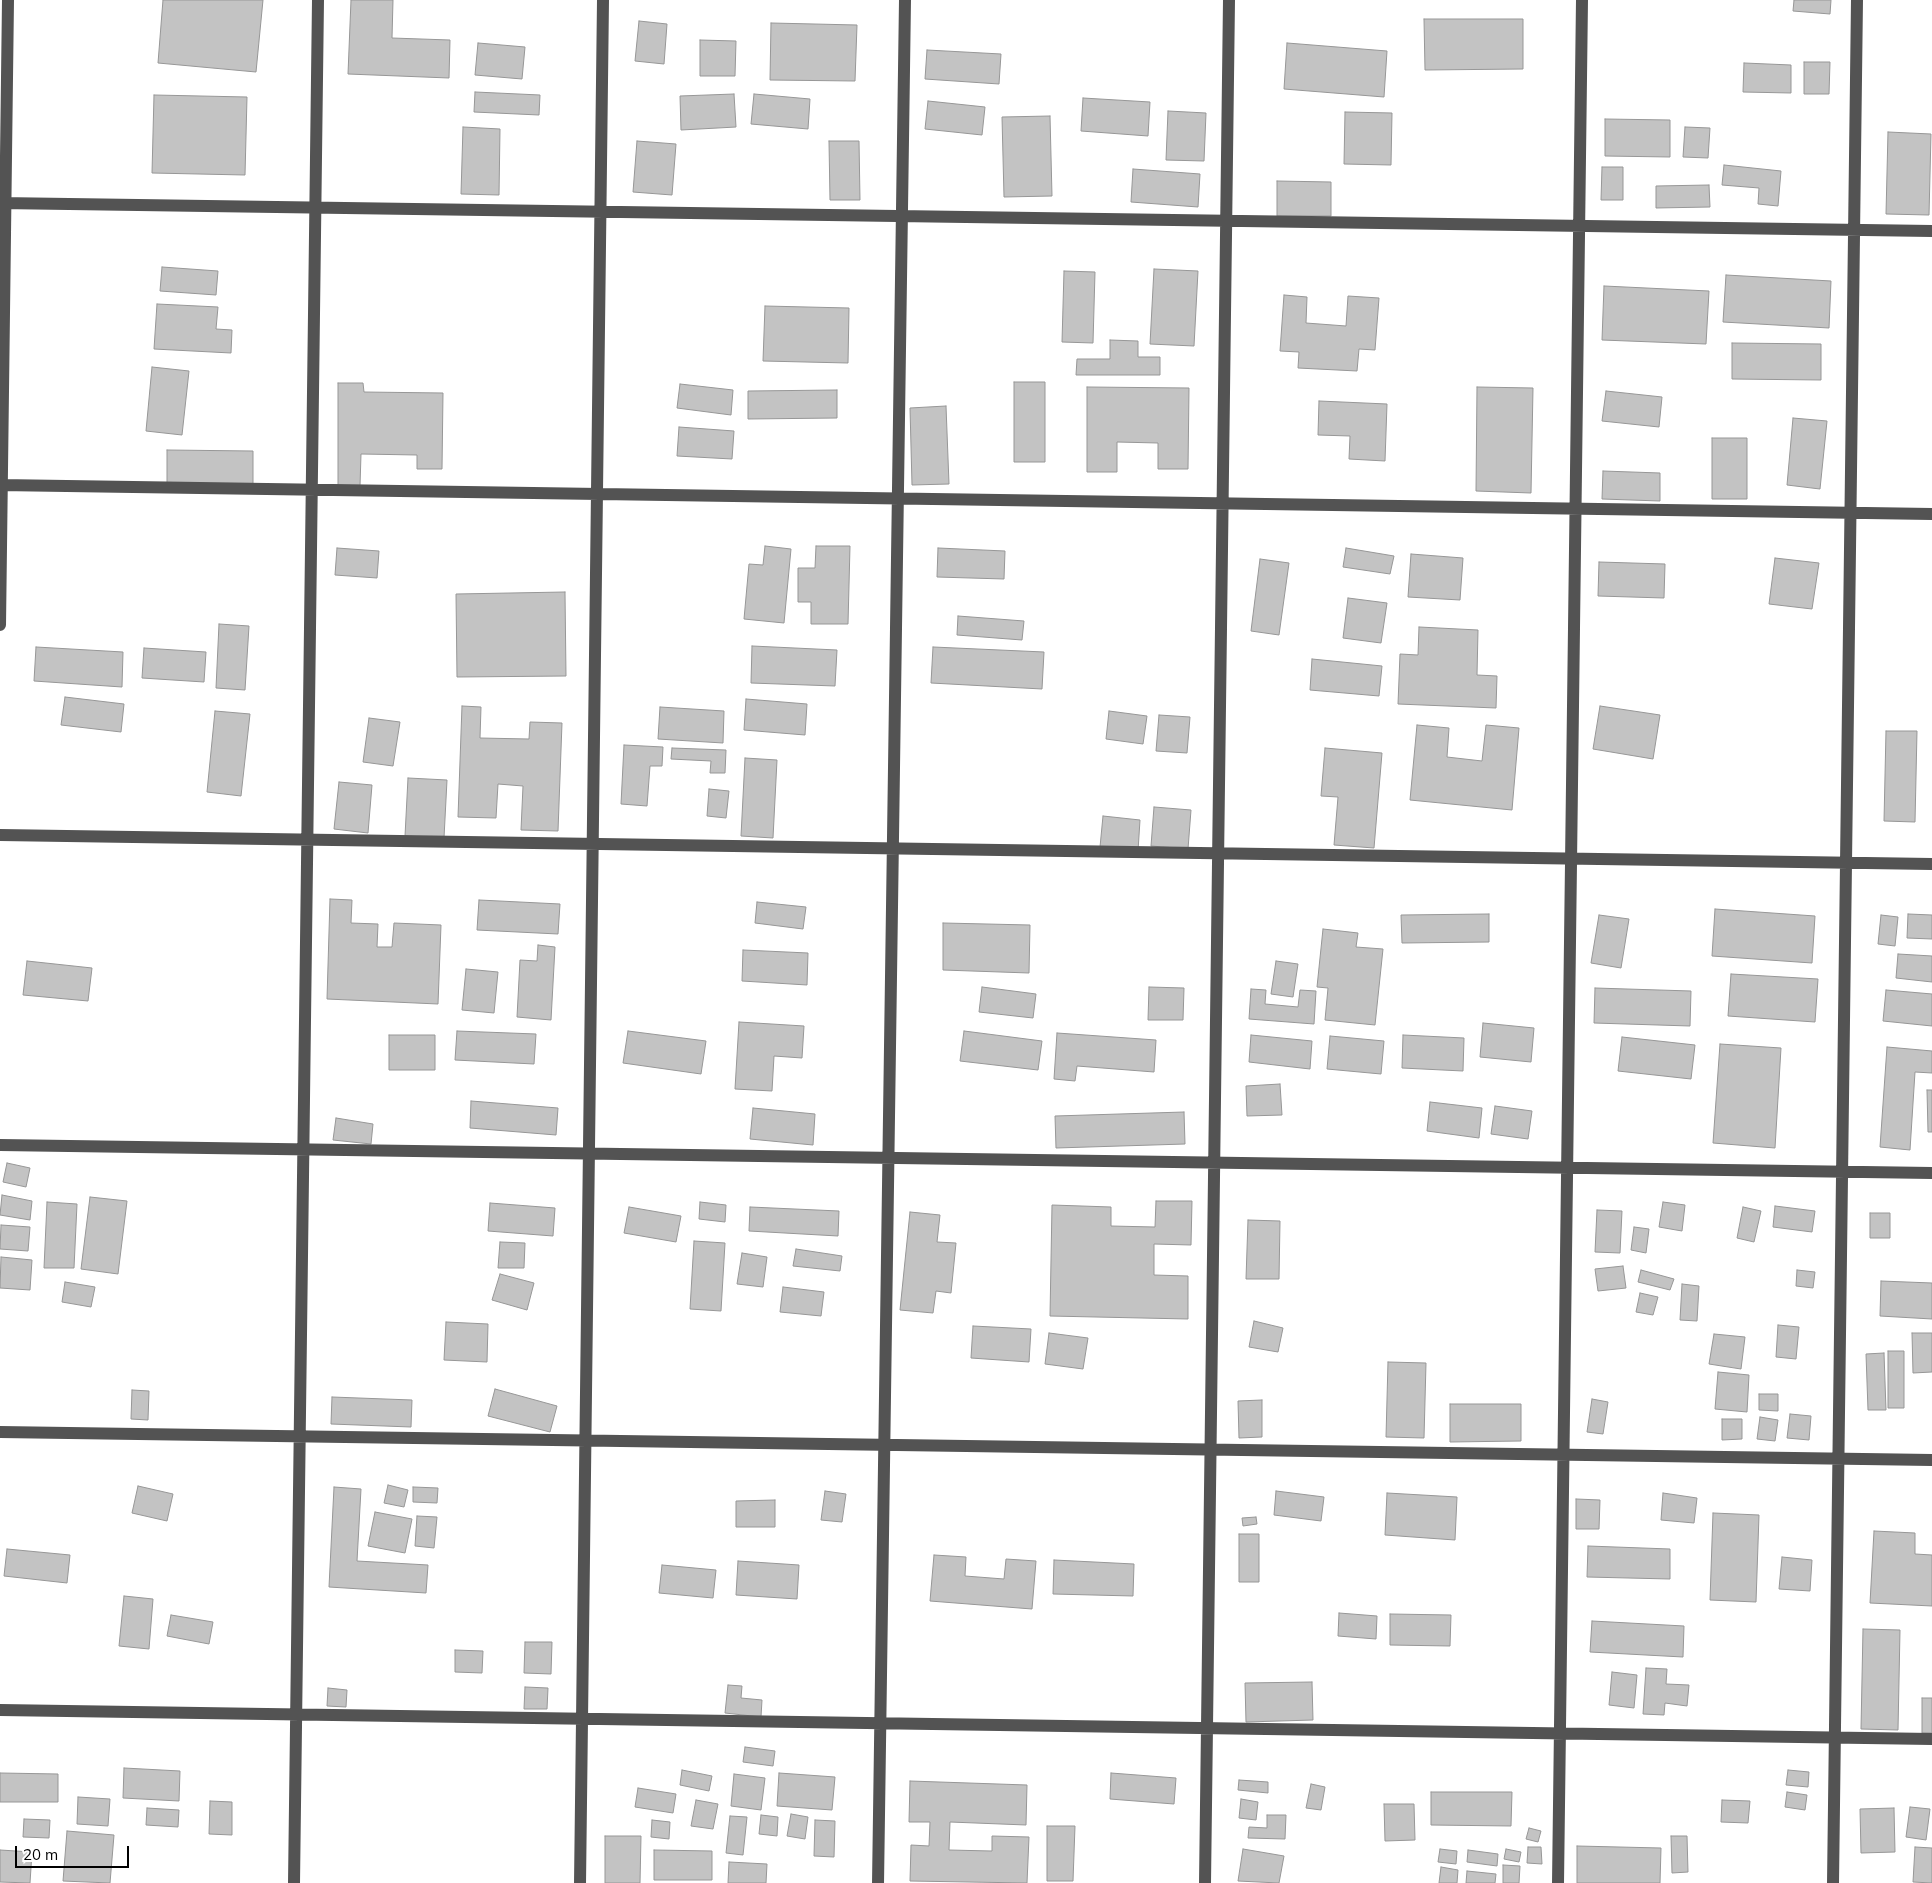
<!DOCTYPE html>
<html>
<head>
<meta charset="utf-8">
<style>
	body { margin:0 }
	#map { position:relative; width:1932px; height:1883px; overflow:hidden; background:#fff; font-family:Mulish,sans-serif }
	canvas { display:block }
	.scale { position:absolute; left:15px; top:1846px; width:114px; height:22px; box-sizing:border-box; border:2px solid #000; border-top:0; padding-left:6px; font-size:15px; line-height:18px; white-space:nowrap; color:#000; -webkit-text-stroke:4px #fff; paint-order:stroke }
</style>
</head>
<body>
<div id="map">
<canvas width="1932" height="1883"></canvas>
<div class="scale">20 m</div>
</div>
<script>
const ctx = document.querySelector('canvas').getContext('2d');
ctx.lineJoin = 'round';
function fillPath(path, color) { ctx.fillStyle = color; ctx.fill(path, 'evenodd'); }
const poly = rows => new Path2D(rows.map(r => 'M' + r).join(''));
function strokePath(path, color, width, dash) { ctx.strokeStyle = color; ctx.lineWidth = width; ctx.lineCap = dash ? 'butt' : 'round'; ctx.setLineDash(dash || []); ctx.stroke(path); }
const building = poly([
	[163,0,263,0,256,72,158,63,163,0],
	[351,0,393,0,392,38,450,40,449,78,348,74,351,0],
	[1794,0,1831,0,1830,14,1793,11,1794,0],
	[1424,19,1523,19,1523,69,1425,70,1424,19],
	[639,21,667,24,664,64,635,61,639,21],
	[771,23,857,25,855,81,770,80,771,23],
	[700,40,736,41,735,76,700,76,700,40],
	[478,43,525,47,522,79,475,75,478,43],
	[1287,43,1387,51,1384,97,1284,89,1287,43],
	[927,50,1001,54,999,84,925,79,927,50],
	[1804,62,1830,62,1829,94,1804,94,1804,62],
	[1744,63,1791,65,1791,93,1743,92,1744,63],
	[475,92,540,95,539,115,474,112,475,92],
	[734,94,736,127,681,130,680,96,734,94],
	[754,94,810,99,808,129,751,124,754,94],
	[154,95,247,97,245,175,152,173,154,95],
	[1083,98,1150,102,1148,136,1081,131,1083,98],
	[928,101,985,107,982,135,925,129,928,101],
	[1168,111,1206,113,1204,161,1166,160,1168,111],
	[1345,112,1392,113,1391,165,1344,164,1345,112],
	[1050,116,1052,196,1004,197,1002,117,1050,116],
	[1605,119,1670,120,1670,157,1605,156,1605,119],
	[463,127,500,129,499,195,461,194,463,127],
	[1685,127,1710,128,1708,158,1683,157,1685,127],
	[1888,132,1931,134,1929,215,1886,214,1888,132],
	[637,141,676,144,672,195,633,192,637,141],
	[829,141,859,141,860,200,830,200,829,141],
	[1724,165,1781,171,1778,206,1758,204,1759,188,1722,185,1724,165],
	[1602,167,1623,167,1623,200,1601,200,1602,167],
	[1133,169,1200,174,1198,207,1131,202,1133,169],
	[1277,181,1331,182,1331,216,1277,216,1277,181],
	[1709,185,1710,207,1656,208,1656,186,1709,185],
	[162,267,218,271,216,295,160,291,162,267],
	[1154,269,1198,271,1194,346,1150,344,1154,269],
	[1064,271,1095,272,1093,343,1062,342,1064,271],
	[1726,275,1831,281,1829,328,1723,322,1726,275],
	[1604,286,1709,291,1706,344,1602,340,1604,286],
	[1284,295,1307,297,1306,323,1346,326,1348,296,1379,298,1375,350,1359,349,1357,371,1298,368,1299,352,1280,351,1284,295],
	[157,304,218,307,216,329,232,330,231,353,154,349,157,304],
	[765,306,849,308,848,363,763,361,765,306],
	[1110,340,1138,341,1138,357,1160,357,1160,375,1076,375,1077,359,1110,359,1110,340],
	[1732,343,1821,344,1821,380,1732,379,1732,343],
	[152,367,189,371,182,435,146,431,152,367],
	[1014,382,1045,382,1045,462,1014,462,1014,382],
	[338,383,363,383,364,392,443,393,442,469,417,469,417,455,361,454,360,486,338,486,338,383],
	[680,384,733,390,731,415,677,408,680,384],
	[1087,387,1189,388,1188,469,1158,469,1158,443,1117,442,1117,472,1087,472,1087,387],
	[1477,387,1533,388,1531,493,1476,491,1477,387],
	[837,390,837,418,748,419,748,391,837,390],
	[1606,391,1662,397,1659,427,1602,421,1606,391],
	[1319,401,1387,404,1385,461,1349,459,1350,436,1318,435,1319,401],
	[946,406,949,484,912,485,910,408,946,406],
	[1793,418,1827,421,1820,489,1787,485,1793,418],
	[679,427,734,431,732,459,677,456,679,427],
	[1712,438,1747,438,1747,499,1712,499,1712,438],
	[167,450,253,451,253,484,167,483,167,450],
	[1603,471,1660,473,1660,501,1602,499,1603,471],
	[765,546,791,549,784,623,744,619,749,564,763,565,765,546],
	[816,546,850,546,848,624,811,624,811,602,798,602,798,568,815,568,816,546],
	[337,548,379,551,377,578,335,575,337,548],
	[938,548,1005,551,1004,579,937,577,938,548],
	[1346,548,1394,556,1390,574,1343,567,1346,548],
	[1411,554,1463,558,1460,600,1408,597,1411,554],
	[1775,558,1819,563,1812,609,1769,604,1775,558],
	[1260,559,1289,563,1279,635,1251,631,1260,559],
	[1599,562,1665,564,1664,598,1598,596,1599,562],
	[565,592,566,676,457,677,456,594,565,592],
	[1348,598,1387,603,1381,643,1343,638,1348,598],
	[958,616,1024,621,1022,640,957,635,958,616],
	[219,624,249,626,245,690,216,688,219,624],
	[1419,627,1478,630,1477,675,1497,676,1496,708,1398,704,1400,654,1418,655,1419,627],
	[752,646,837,650,835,686,751,683,752,646],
	[36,647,123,652,122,687,34,681,36,647],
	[933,647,1044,652,1042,689,931,683,933,647],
	[144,648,206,652,204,682,142,678,144,648],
	[1312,659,1382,666,1379,696,1310,690,1312,659],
	[65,697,124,704,121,732,61,725,65,697],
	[746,699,807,704,805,735,744,730,746,699],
	[462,706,481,707,480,738,529,739,530,722,562,723,558,831,521,830,523,786,498,784,496,818,458,817,462,706],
	[1600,706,1660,715,1653,759,1593,749,1600,706],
	[660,707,724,711,723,743,658,739,660,707],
	[215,711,250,714,241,796,207,792,215,711],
	[1109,711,1147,716,1143,744,1106,739,1109,711],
	[1159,715,1190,717,1187,753,1156,751,1159,715],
	[369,718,400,722,393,766,363,762,369,718],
	[1417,725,1449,728,1447,757,1482,761,1486,725,1519,728,1512,810,1410,800,1417,725],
	[1886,731,1917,731,1915,822,1884,821,1886,731],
	[624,745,663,747,662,766,650,766,647,806,621,804,624,745],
	[672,748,726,750,725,773,710,773,711,761,671,759,672,748],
	[1325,748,1382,753,1374,848,1334,845,1338,797,1321,796,1325,748],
	[745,758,777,760,773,838,741,836,745,758],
	[408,778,447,780,444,838,405,836,408,778],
	[339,782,372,785,368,833,334,829,339,782],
	[709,789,729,791,726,818,707,816,709,789],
	[1154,807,1191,810,1188,849,1151,846,1154,807],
	[1103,816,1140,820,1138,851,1100,847,1103,816],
	[330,899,352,900,351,923,378,924,377,947,392,947,394,923,441,925,438,1004,327,999,330,899],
	[479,900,560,904,558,934,477,930,479,900],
	[757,902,806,907,803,929,755,923,757,902],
	[1715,909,1815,916,1812,963,1712,956,1715,909],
	[1489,914,1489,942,1402,943,1401,915,1489,914],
	[1908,914,1932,915,1932,939,1907,938,1908,914],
	[1599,915,1629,919,1621,968,1591,963,1599,915],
	[1881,915,1898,917,1895,946,1878,944,1881,915],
	[943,923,1030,925,1029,973,943,970,943,923],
	[1323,929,1358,933,1356,947,1383,949,1375,1025,1325,1020,1328,988,1317,987,1323,929],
	[538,945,555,947,551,1020,517,1017,520,960,537,961,538,945],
	[743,950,808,953,807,985,742,981,743,950],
	[1898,954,1932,956,1932,982,1896,978,1898,954],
	[27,961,92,968,88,1001,23,995,27,961],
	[1276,961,1298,964,1293,997,1271,994,1276,961],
	[466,969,498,972,494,1013,462,1010,466,969],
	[1731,974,1818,979,1815,1022,1728,1016,1731,974],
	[982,987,1036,994,1033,1018,979,1012,982,987],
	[1149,987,1184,988,1183,1020,1148,1020,1149,987],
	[1595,988,1691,991,1690,1026,1594,1023,1595,988],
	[1251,989,1266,990,1265,1004,1298,1007,1300,990,1316,991,1314,1024,1249,1019,1251,989],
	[1886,990,1932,994,1932,1026,1883,1021,1886,990],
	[739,1022,804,1026,802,1058,774,1056,772,1091,735,1089,739,1022],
	[1483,1023,1534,1028,1531,1062,1480,1057,1483,1023],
	[457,1031,536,1034,534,1064,455,1060,457,1031],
	[628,1031,706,1041,701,1074,623,1063,628,1031],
	[964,1031,1042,1041,1038,1070,960,1061,964,1031],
	[1057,1033,1156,1040,1154,1072,1077,1066,1075,1081,1054,1079,1057,1033],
	[389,1035,435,1035,435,1070,389,1070,389,1035],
	[1251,1035,1312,1041,1310,1069,1249,1062,1251,1035],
	[1403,1035,1464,1038,1463,1071,1402,1068,1403,1035],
	[1330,1036,1384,1041,1381,1074,1327,1069,1330,1036],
	[1622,1037,1695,1045,1691,1079,1618,1071,1622,1037],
	[1720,1044,1781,1048,1775,1148,1713,1143,1720,1044],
	[1887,1047,1932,1051,1932,1073,1915,1072,1910,1150,1880,1147,1887,1047],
	[1280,1084,1282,1115,1247,1116,1246,1086,1280,1084],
	[1927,1090,1932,1090,1932,1132,1928,1132,1927,1090],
	[471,1101,558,1108,556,1135,470,1128,471,1101],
	[1430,1102,1482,1108,1479,1138,1427,1131,1430,1102],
	[1495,1106,1532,1111,1528,1139,1491,1134,1495,1106],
	[753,1108,815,1114,813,1145,750,1139,753,1108],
	[1184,1112,1185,1144,1056,1148,1055,1116,1184,1112],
	[336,1118,373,1124,371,1144,333,1140,336,1118],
	[7,1163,30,1168,26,1187,3,1182,7,1163],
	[2,1195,32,1201,30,1220,0,1215,2,1195],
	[90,1197,127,1201,118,1274,81,1269,90,1197],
	[1156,1201,1192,1201,1191,1245,1154,1244,1154,1275,1188,1276,1188,1319,1050,1316,1052,1205,1111,1207,1111,1226,1155,1227,1156,1201],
	[47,1202,77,1204,74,1268,44,1268,47,1202],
	[700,1202,726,1205,725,1222,699,1219,700,1202],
	[1663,1202,1685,1205,1682,1231,1659,1227,1663,1202],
	[490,1203,555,1208,553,1236,488,1231,490,1203],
	[1775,1206,1815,1211,1812,1232,1773,1227,1775,1206],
	[629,1207,681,1216,676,1242,624,1233,629,1207],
	[750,1207,839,1211,838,1236,749,1231,750,1207],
	[1743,1207,1761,1211,1754,1242,1737,1238,1743,1207],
	[1597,1210,1622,1211,1620,1253,1595,1252,1597,1210],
	[910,1212,940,1215,937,1242,956,1243,951,1293,936,1291,933,1313,900,1310,910,1212],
	[1870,1213,1890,1213,1890,1238,1870,1238,1870,1213],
	[1248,1220,1280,1221,1279,1279,1246,1279,1248,1220],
	[1,1225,30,1227,28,1251,0,1249,1,1225],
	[1634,1227,1649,1229,1646,1253,1631,1250,1634,1227],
	[694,1241,725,1243,721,1311,690,1309,694,1241],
	[500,1242,525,1243,524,1268,498,1268,500,1242],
	[796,1249,842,1256,840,1271,793,1266,796,1249],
	[742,1253,767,1257,763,1287,737,1284,742,1253],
	[1,1257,32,1260,30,1290,0,1288,1,1257],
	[1623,1266,1626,1288,1598,1291,1595,1269,1623,1266],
	[1641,1270,1674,1279,1670,1290,1638,1282,1641,1270],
	[1797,1270,1815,1272,1813,1288,1796,1286,1797,1270],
	[500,1274,534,1283,527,1310,492,1300,500,1274],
	[1881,1281,1932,1283,1932,1319,1880,1316,1881,1281],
	[65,1282,95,1287,91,1307,62,1302,65,1282],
	[1682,1284,1699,1286,1697,1321,1680,1320,1682,1284],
	[783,1287,824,1292,821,1316,780,1312,783,1287],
	[1640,1293,1658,1297,1653,1315,1636,1312,1640,1293],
	[1254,1321,1283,1328,1278,1352,1249,1347,1254,1321],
	[446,1322,488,1324,487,1362,444,1360,446,1322],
	[1778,1325,1799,1327,1796,1359,1776,1357,1778,1325],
	[973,1326,1031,1329,1029,1362,971,1358,973,1326],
	[1049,1333,1088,1338,1083,1369,1045,1364,1049,1333],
	[1912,1333,1932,1333,1932,1372,1913,1373,1912,1333],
	[1714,1334,1745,1337,1741,1369,1709,1364,1714,1334],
	[1888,1351,1904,1351,1904,1408,1888,1408,1888,1351],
	[1884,1353,1886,1410,1868,1410,1866,1354,1884,1353],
	[1388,1362,1426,1363,1424,1438,1386,1437,1388,1362],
	[1718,1372,1749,1375,1747,1412,1715,1409,1718,1372],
	[495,1389,557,1406,550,1432,488,1416,495,1389],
	[132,1390,149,1391,148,1420,131,1419,132,1390],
	[1759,1394,1778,1394,1778,1411,1759,1410,1759,1394],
	[332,1397,412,1400,411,1427,331,1424,332,1397],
	[1592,1399,1608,1402,1603,1434,1587,1432,1592,1399],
	[1262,1400,1262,1437,1239,1438,1238,1401,1262,1400],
	[1450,1404,1521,1404,1521,1441,1450,1442,1450,1404],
	[1790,1414,1811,1416,1809,1440,1787,1438,1790,1414],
	[1760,1417,1778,1420,1775,1441,1757,1439,1760,1417],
	[1722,1419,1742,1419,1742,1439,1722,1440,1722,1419],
	[388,1485,408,1490,404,1507,384,1503,388,1485],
	[138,1486,173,1494,167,1521,132,1513,138,1486],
	[334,1487,361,1489,357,1561,428,1565,426,1593,329,1587,334,1487],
	[413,1487,438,1488,437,1503,413,1502,413,1487],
	[825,1491,846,1494,842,1522,821,1520,825,1491],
	[1276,1491,1324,1497,1321,1521,1274,1515,1276,1491],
	[1387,1493,1457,1497,1455,1540,1385,1535,1387,1493],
	[1663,1493,1697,1498,1694,1523,1661,1520,1663,1493],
	[1576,1499,1600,1500,1599,1529,1576,1529,1576,1499],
	[775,1500,775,1527,736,1527,736,1501,775,1500],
	[375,1512,412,1519,405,1553,368,1546,375,1512],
	[1713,1513,1759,1515,1756,1602,1710,1600,1713,1513],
	[417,1516,437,1517,434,1548,415,1546,417,1516],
	[1256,1517,1257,1524,1243,1526,1242,1518,1256,1517],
	[1874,1531,1915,1533,1915,1554,1932,1555,1932,1606,1870,1603,1874,1531],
	[1239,1534,1259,1534,1259,1582,1239,1582,1239,1534],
	[1588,1546,1670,1549,1670,1579,1587,1577,1588,1546],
	[7,1549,70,1555,67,1583,4,1576,7,1549],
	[934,1555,966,1557,965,1576,1004,1579,1006,1559,1036,1561,1032,1609,930,1601,934,1555],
	[1782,1557,1812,1560,1810,1591,1779,1589,1782,1557],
	[1054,1560,1134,1564,1133,1596,1053,1594,1054,1560],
	[738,1561,799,1565,797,1599,736,1595,738,1561],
	[662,1565,716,1570,713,1598,659,1593,662,1565],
	[124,1596,153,1599,149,1649,119,1646,124,1596],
	[1339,1613,1377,1616,1376,1639,1338,1636,1339,1613],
	[1390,1614,1451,1615,1450,1646,1390,1645,1390,1614],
	[171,1615,213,1622,209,1644,167,1636,171,1615],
	[1592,1621,1684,1626,1683,1657,1590,1652,1592,1621],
	[1863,1629,1900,1630,1898,1730,1861,1729,1863,1629],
	[525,1642,552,1642,551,1674,524,1673,525,1642],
	[455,1650,483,1651,482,1673,455,1672,455,1650],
	[1646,1668,1667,1669,1666,1684,1689,1685,1687,1706,1665,1703,1664,1715,1643,1714,1646,1668],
	[1612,1672,1637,1675,1634,1708,1609,1705,1612,1672],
	[1312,1682,1313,1720,1246,1722,1245,1683,1312,1682],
	[728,1685,742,1686,741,1698,762,1700,761,1717,725,1713,728,1685],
	[525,1687,548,1688,547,1709,524,1709,525,1687],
	[328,1688,347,1690,346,1707,327,1706,328,1688],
	[1922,1698,1932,1698,1932,1733,1922,1733,1922,1698],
	[745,1747,775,1751,773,1766,743,1762,745,1747],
	[124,1768,180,1771,179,1801,123,1798,124,1768],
	[682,1770,712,1776,709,1791,680,1785,682,1770],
	[1788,1770,1809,1772,1808,1787,1786,1785,1788,1770],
	[0,1773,58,1774,58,1802,0,1802,0,1773],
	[779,1773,835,1777,832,1810,777,1806,779,1773],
	[1111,1773,1176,1778,1174,1804,1110,1799,1111,1773],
	[734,1774,765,1778,761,1810,731,1806,734,1774],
	[1239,1780,1268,1782,1268,1793,1238,1790,1239,1780],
	[910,1781,1027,1785,1026,1825,950,1822,949,1850,992,1851,992,1836,1029,1837,1027,1883,910,1881,911,1845,929,1846,930,1822,909,1822,910,1781],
	[1311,1784,1325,1787,1321,1810,1306,1808,1311,1784],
	[638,1788,676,1794,673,1813,635,1807,638,1788],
	[1431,1792,1512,1792,1511,1826,1431,1825,1431,1792],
	[1787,1792,1807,1795,1805,1810,1785,1807,1787,1792],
	[78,1797,110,1799,108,1826,77,1824,78,1797],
	[1241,1799,1258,1802,1256,1820,1239,1818,1241,1799],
	[696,1800,718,1804,713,1829,691,1826,696,1800],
	[1722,1800,1750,1801,1748,1823,1721,1822,1722,1800],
	[210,1801,232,1802,232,1835,209,1834,210,1801],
	[1384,1804,1414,1804,1415,1840,1385,1841,1384,1804],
	[1910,1807,1930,1809,1926,1840,1906,1837,1910,1807],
	[147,1808,179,1810,178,1827,146,1825,147,1808],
	[1894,1808,1895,1852,1861,1853,1860,1809,1894,1808],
	[791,1814,808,1817,805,1839,787,1836,791,1814],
	[761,1815,778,1817,777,1836,759,1834,761,1815],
	[1267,1815,1286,1815,1285,1839,1248,1838,1249,1827,1267,1828,1267,1815],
	[730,1816,747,1817,743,1855,726,1853,730,1816],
	[24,1819,50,1820,49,1838,23,1837,24,1819],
	[652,1820,670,1822,669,1839,651,1837,652,1820],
	[815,1820,835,1821,834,1857,814,1856,815,1820],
	[1047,1826,1075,1826,1073,1881,1047,1881,1047,1826],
	[1529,1828,1541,1831,1538,1842,1526,1839,1529,1828],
	[67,1831,114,1835,110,1883,63,1881,67,1831],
	[605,1836,641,1836,640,1883,605,1883,605,1836],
	[1671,1836,1687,1836,1688,1872,1672,1873,1671,1836],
	[1577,1846,1661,1848,1660,1883,1577,1883,1577,1846],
	[1528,1847,1541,1847,1542,1864,1527,1863,1528,1847],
	[1915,1847,1932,1848,1932,1883,1913,1882,1915,1847],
	[1243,1849,1284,1856,1279,1883,1238,1881,1243,1849],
	[1440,1849,1457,1851,1456,1864,1438,1862,1440,1849],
	[1506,1849,1521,1852,1519,1862,1504,1859,1506,1849],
	[0,1850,32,1852,30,1883,0,1882,0,1850],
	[654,1850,712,1851,712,1880,654,1880,654,1850],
	[1468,1850,1498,1854,1497,1866,1467,1862,1468,1850],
	[729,1862,767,1864,766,1883,728,1883,729,1862],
	[1503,1865,1520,1866,1519,1883,1503,1883,1503,1865],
	[1441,1867,1458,1870,1457,1883,1439,1883,1441,1867],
	[1467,1871,1496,1874,1495,1883,1466,1883,1467,1871]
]);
fillPath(building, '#c3c3c3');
strokePath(building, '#979797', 1);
strokePath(poly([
	[0,203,1932,231],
	[0,485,1932,514],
	[0,625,8,0],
	[0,835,1932,864],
	[0,1145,1932,1173],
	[0,1432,1932,1460],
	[0,1710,1932,1739],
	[294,1883,318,0],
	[580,1883,603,0],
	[878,1883,905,0],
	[1205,1883,1229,0],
	[1558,1883,1582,0],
	[1833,1883,1857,0]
]), '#535353', 12);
</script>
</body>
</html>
